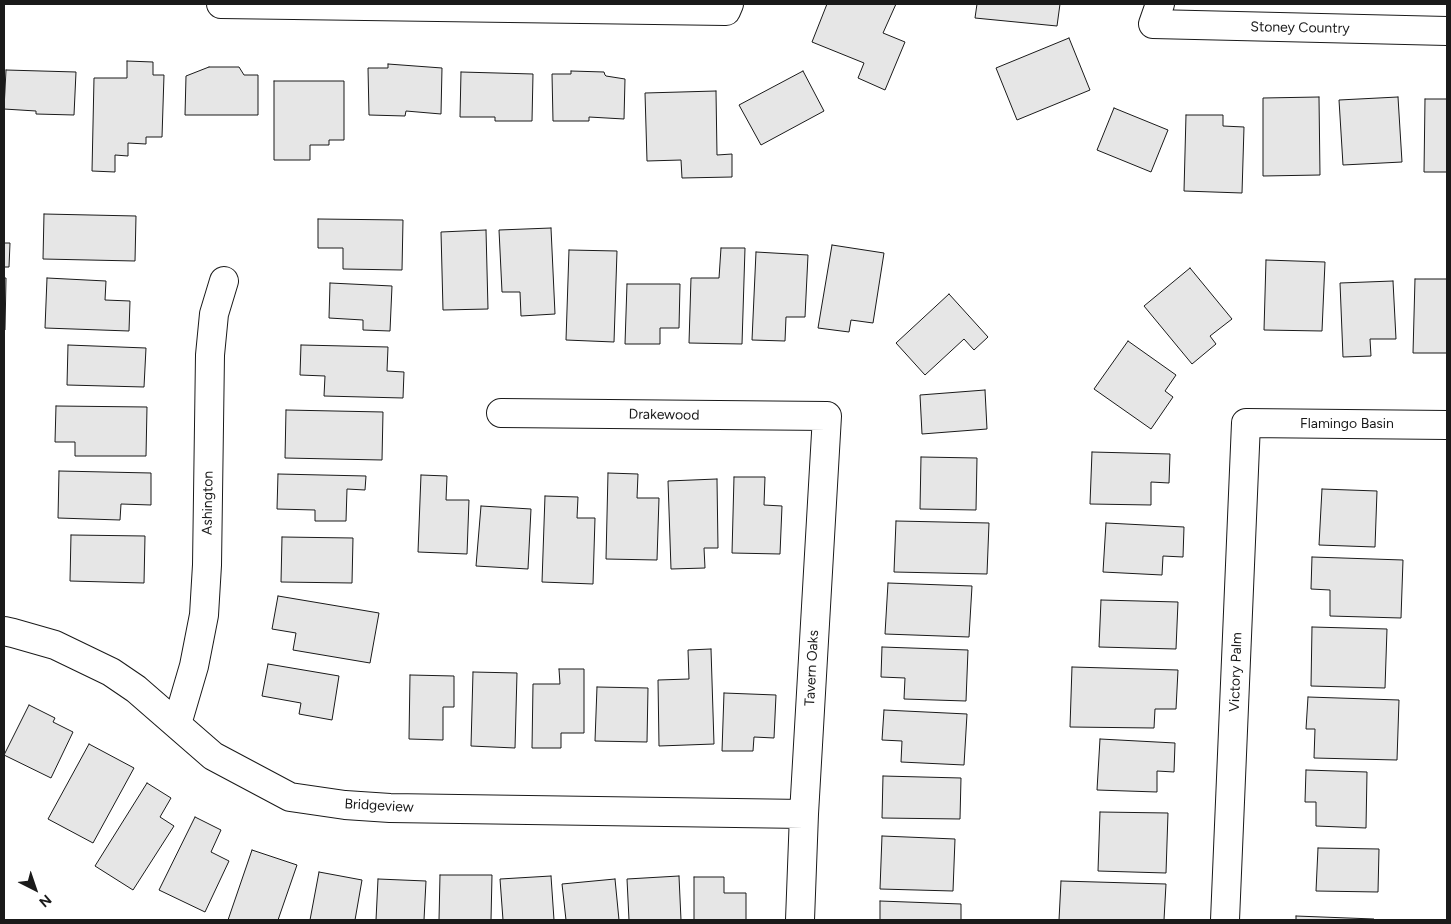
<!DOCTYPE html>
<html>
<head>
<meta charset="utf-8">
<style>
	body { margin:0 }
	#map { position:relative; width:1451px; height:924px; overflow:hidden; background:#fff; font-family:Figtree,sans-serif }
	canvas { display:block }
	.frame { position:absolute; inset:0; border:5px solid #1a1a1a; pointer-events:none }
	.north { position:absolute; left:10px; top:864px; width:50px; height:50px; -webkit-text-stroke:4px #fff; paint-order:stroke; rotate:139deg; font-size:14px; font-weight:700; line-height:20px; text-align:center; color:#1a1a1a }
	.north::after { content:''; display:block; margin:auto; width:18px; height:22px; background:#1a1a1a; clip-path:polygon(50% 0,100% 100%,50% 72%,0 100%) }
</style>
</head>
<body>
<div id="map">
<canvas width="1451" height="924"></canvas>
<div class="frame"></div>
<div class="north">N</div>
</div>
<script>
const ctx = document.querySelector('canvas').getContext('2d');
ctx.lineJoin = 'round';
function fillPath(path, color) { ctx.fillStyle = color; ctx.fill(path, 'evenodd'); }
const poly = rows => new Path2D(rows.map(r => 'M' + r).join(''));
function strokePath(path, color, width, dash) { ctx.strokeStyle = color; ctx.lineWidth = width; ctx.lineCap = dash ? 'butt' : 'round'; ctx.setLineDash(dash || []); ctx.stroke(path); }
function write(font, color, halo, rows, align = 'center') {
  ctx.font = font + ' Figtree,sans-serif'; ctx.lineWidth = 4; ctx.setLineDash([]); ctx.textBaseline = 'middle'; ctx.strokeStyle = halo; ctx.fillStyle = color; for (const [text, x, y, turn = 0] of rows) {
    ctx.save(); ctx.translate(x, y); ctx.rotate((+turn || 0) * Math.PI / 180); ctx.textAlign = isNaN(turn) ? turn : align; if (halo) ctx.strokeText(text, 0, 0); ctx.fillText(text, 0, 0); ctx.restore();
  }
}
const building = poly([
	[827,4,896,4,883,33,905,42,885,90,858,78,864,63,812,42,827,4],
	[977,4,1060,4,1057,26,975,18,977,4],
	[1069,38,1090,90,1017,120,996,68,1069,38],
	[127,61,153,62,153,75,164,75,162,137,146,137,146,144,128,143,128,156,115,155,115,172,92,171,94,78,127,78,127,61],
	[388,64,442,68,441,114,406,111,405,116,369,115,368,68,388,68,388,64],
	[209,67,239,67,244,75,258,75,258,115,185,115,186,76,209,67],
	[6,70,76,72,74,115,36,114,36,111,4,109,6,70],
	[571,71,604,72,605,75,606,76,625,79,624,119,589,117,589,121,553,121,552,74,571,74,571,71],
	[803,71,824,111,761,145,739,105,803,71],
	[461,72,533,74,532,121,495,121,495,117,460,117,461,72],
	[274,81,344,81,344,140,329,140,329,145,310,145,310,160,274,160,274,81],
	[716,91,717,155,732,154,732,177,682,178,681,160,647,161,645,93,716,91],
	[1319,97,1320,175,1263,176,1263,98,1319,97],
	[1398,97,1402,162,1343,165,1339,100,1398,97],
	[1425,99,1447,99,1447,172,1424,172,1425,99],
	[1114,108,1168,130,1151,172,1097,150,1114,108],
	[1186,115,1223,115,1223,126,1244,127,1242,193,1184,191,1186,115],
	[44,214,136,216,135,261,43,259,44,214],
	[318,219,403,220,402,270,343,269,343,248,318,248,318,219],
	[551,228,555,314,521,316,520,292,502,292,499,230,551,228],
	[486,230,488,309,443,310,441,232,486,230],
	[4,243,10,243,9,267,4,267,4,243],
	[832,245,884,253,873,323,851,320,849,332,818,328,832,245],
	[721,248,745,248,742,344,689,343,691,278,719,278,721,248],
	[569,250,617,251,614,342,566,340,569,250],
	[756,252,808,255,805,317,786,317,785,341,752,340,756,252],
	[1266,260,1325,262,1322,331,1264,330,1266,260],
	[1190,268,1232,319,1210,336,1216,344,1192,364,1144,306,1190,268],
	[4,278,6,278,5,330,4,330,4,278],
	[47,278,106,281,105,300,130,301,129,331,45,328,47,278],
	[1415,279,1447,279,1447,353,1413,353,1415,279],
	[1393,281,1396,339,1370,339,1371,356,1343,357,1340,283,1393,281],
	[330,283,392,286,390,331,363,330,363,320,329,318,330,283],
	[627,284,680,284,679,328,660,328,660,344,625,344,627,284],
	[949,294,988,337,974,350,964,339,925,375,896,343,949,294],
	[1128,341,1176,375,1165,391,1173,397,1151,429,1094,389,1128,341],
	[68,345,146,348,144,387,67,385,68,345],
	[301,345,388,347,387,371,404,372,403,398,324,396,325,376,300,375,301,345],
	[985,390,987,429,922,434,920,395,985,390],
	[56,406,147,407,146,456,75,456,75,442,55,442,56,406],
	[286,410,383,412,382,460,285,458,286,410],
	[1092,452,1170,454,1169,483,1151,482,1151,505,1090,504,1092,452],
	[921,457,977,458,976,510,920,509,921,457],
	[59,471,151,473,151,505,121,504,120,520,58,518,59,471],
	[608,473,638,474,637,498,659,498,657,560,606,559,608,473],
	[278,474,366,476,365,490,347,489,346,521,315,521,315,510,277,509,278,474],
	[421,475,447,476,446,500,469,500,467,554,418,552,421,475],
	[734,477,765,477,764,505,782,506,780,554,732,553,734,477],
	[717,479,718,548,704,548,705,568,671,569,668,481,717,479],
	[1322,489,1377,491,1375,547,1319,545,1322,489],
	[545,496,578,497,577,518,595,518,593,584,542,582,545,496],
	[481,506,531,509,528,569,476,566,481,506],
	[896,521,989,523,987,574,894,572,896,521],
	[1106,523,1184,527,1183,557,1163,556,1162,575,1103,572,1106,523],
	[71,535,145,536,144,583,70,581,71,535],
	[282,537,353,538,352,583,281,582,282,537],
	[1312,557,1403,560,1401,618,1330,616,1330,590,1311,589,1312,557],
	[888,583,972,586,969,637,885,634,888,583],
	[278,596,379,613,370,663,293,650,296,633,272,629,278,596],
	[1101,600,1178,602,1176,649,1099,647,1101,600],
	[1312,627,1387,629,1385,688,1311,686,1312,627],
	[882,647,968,650,966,701,904,699,905,678,881,677,882,647],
	[711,649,714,744,659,746,658,680,689,679,688,650,711,649],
	[268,664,339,676,332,720,299,714,301,703,262,696,268,664],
	[1072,667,1178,670,1176,709,1155,709,1154,728,1070,727,1072,667],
	[559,669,584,669,584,733,561,733,561,748,532,748,533,684,560,684,559,669],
	[473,672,517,673,515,748,471,746,473,672],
	[410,675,454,676,454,707,443,707,443,740,409,739,410,675],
	[597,687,648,688,647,742,595,741,597,687],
	[724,693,776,695,774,738,754,737,753,751,722,751,724,693],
	[1308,697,1399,700,1397,760,1314,758,1315,729,1306,729,1308,697],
	[29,705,55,718,53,722,73,732,51,778,4,755,29,705],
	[884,710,967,714,964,765,901,762,902,741,882,740,884,710],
	[1100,739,1175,743,1174,772,1157,771,1157,792,1097,790,1100,739],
	[89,744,134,768,93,843,48,819,89,744],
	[1306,770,1367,772,1366,828,1316,826,1316,802,1305,802,1306,770],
	[883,776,961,778,960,819,882,818,883,776],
	[147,783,171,798,160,817,174,826,133,890,95,866,147,783],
	[1100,812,1168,813,1166,873,1098,871,1100,812],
	[195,817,221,830,211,852,229,861,205,912,159,890,195,817],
	[882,836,955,839,953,891,880,889,882,836],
	[1318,848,1379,849,1378,892,1316,891,1318,848],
	[252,850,297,865,278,920,228,920,252,850],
	[319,872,362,880,355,920,310,920,319,872],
	[440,875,492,875,491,920,439,920,440,875],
	[551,876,554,920,503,920,500,879,551,876],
	[679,876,681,920,629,920,627,879,679,876],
	[694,877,724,877,724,893,746,893,746,920,694,920,694,877],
	[378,879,426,881,424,920,376,920,378,879],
	[615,879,619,920,566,920,562,884,615,879],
	[1061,881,1166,884,1164,920,1059,920,1061,881],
	[880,901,961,904,961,920,880,920,880,901],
	[1296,916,1374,919,1374,920,1296,920,1296,916]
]);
fillPath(building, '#e6e6e6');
strokePath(building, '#1a1a1a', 1);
const street = poly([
	[221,4,726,11,729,4],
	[1160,4,1153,24,1447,31],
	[501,413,827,416,804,814,800,920],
	[4,631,13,633,55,645,111,672,136,689,213,756,290,797,345,805,390,808,804,814],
	[177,724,194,666,204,615,207,565,210,355,214,314,224,281],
	[1225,920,1246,423,1447,425]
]);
strokePath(street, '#1a1a1a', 30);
strokePath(street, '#fff', 28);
write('14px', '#1a1a1a', '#fff', [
	["Stoney Country",1300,28,1],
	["Drakewood",664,415,1],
	["Flamingo Basin",1347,424],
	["Ashington",208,503,-89],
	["Tavern Oaks",812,668,-87],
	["Victory Palm",1236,672,-88],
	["Bridgeview",379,806,3]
]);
</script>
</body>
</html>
